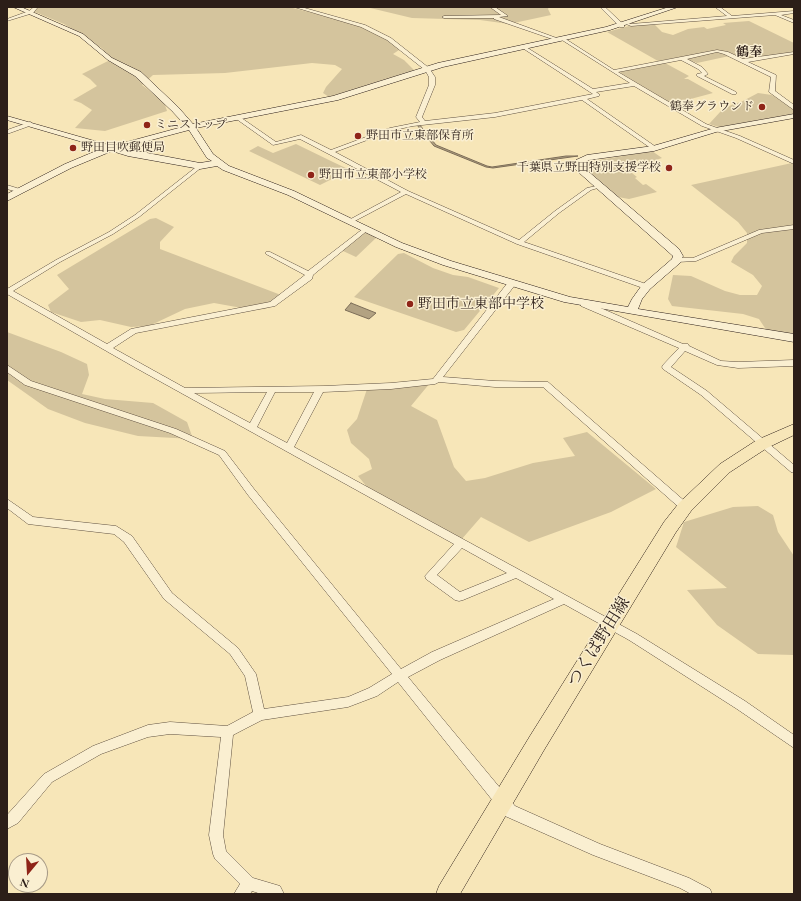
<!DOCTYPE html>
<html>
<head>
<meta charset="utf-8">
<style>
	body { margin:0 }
	#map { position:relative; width:801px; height:901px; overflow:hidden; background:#f7e6b8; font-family:"EB Garamond",serif }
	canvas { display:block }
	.frame { position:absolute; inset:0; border:8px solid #2c1e18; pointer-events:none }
	.north { position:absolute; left:8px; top:853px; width:40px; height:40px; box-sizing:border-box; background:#faefd1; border:1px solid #a89b87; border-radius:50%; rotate:198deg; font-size:11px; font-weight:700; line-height:16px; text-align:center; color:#2c1e18 }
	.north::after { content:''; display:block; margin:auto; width:14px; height:18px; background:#8f2418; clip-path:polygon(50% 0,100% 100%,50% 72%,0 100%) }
</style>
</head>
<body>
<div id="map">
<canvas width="801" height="901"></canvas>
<div class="frame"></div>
<div class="north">N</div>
</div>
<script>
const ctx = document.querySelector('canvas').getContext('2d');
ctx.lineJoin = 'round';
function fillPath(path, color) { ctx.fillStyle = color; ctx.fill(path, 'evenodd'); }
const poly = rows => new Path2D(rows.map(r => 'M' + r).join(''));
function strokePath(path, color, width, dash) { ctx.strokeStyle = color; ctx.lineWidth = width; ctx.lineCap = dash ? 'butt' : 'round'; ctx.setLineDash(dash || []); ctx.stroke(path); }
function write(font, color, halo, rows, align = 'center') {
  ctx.font = font + ' "EB Garamond","Noto Serif JP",serif'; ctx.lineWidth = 3; ctx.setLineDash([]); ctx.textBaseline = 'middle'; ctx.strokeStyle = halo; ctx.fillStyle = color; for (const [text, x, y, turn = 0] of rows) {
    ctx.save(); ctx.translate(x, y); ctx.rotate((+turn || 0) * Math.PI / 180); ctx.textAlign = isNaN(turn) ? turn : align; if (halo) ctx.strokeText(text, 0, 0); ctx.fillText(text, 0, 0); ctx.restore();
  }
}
fillPath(poly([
	[37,7,289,7,371,28,399,44,402,48,393,54,404,60,415,71,329,97,323,93,326,87,342,69,335,65,312,63,225,73,153,75,142,85,164,102,167,111,105,131,75,128,92,110,81,103,73,100,97,86,90,79,82,74,108,61,103,49,64,24,35,12,34,11],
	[366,7,549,7,548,9,551,15,509,24,480,20,412,18],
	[749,21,794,43,794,53,744,60,734,55,697,63,680,57,658,61,607,32,629,26,654,24,662,32,673,35,688,29,704,27,707,29,726,25,723,23],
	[665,63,689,76,684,79,688,79,713,93,672,104,619,72],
	[758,93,772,95,794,109,794,114,719,127,709,124,721,111,733,104,741,102],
	[296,144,333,162,350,170,320,185,249,151,258,146,273,153],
	[652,151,662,158,644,164,640,160,622,165,637,177,635,178,643,185,646,184,657,192,629,199,618,197,585,168,585,163,588,162],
	[792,163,794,164,794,337,771,337,759,319,743,314,672,306,668,299,673,275,691,276,725,291,740,295,757,295,762,286,753,275,731,262,734,256,747,243,747,233,738,222,691,185],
	[156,218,174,227,160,242,160,249,281,295,279,303,265,309,253,310,214,303,185,309,149,326,131,327,100,320,81,322,51,312,48,305,69,289,57,275,150,219],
	[366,232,377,237,356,257,343,251,342,249],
	[404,253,433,268,453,275,468,277,499,288,464,330,456,332,354,297,398,254],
	[7,332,61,352,87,364,89,375,82,394,105,399,153,403,187,422,193,439,138,436,85,423,48,409,7,380],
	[430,383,411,406,437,420,454,467,466,481,485,478,533,463,575,456,563,438,587,432,656,489,611,512,529,542,481,517,461,540,367,487,358,476,372,469,369,459,351,443,347,430,357,419,367,389],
	[758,506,773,515,778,532,794,556,794,655,758,654,717,625,687,590,727,588,676,547,684,522,733,507]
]), '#d4c49d');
const water = poly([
	[419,124,436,145,487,166,492,167,566,156,578,156,493,168,486,167,434,146,417,125,419,124],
	[351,303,376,313,369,319,345,310,351,303]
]);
fillPath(water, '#b2a282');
strokePath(water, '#7c6d58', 1);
const street = poly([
	[34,7,38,7,33,13,7,21,7,19,29,11,34,7],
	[294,7,301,7,365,25,391,38,429,68,435,77,435,85,422,117,425,121,495,113,593,94,524,49,524,48,526,47,593,89,630,83,562,40,562,39,564,38,614,70,717,50,728,52,743,59,794,52,794,54,748,62,776,75,775,91,794,105,794,110,769,92,771,77,724,54,717,52,687,59,702,67,708,74,704,76,736,92,736,94,732,94,697,76,697,74,702,73,698,69,681,60,618,72,706,124,740,136,794,160,794,164,736,138,702,126,634,86,596,92,600,95,599,96,587,99,656,147,656,149,652,149,582,100,495,117,413,126,394,130,335,152,408,191,519,240,555,211,587,188,601,185,601,187,591,190,559,213,524,242,649,285,650,287,646,289,517,244,406,194,351,223,347,223,347,221,401,192,300,139,273,145,235,118,240,117,276,142,301,135,331,150,390,128,420,122,416,117,429,85,429,77,425,70,387,40,361,27,294,7],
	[490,7,495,7,508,16,499,17,562,40,558,41,494,19,494,18,444,18,442,17,444,16,501,15,490,7],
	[600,7,605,7,624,25,624,27,620,27,600,7],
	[715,7,720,7,732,16,794,11,794,13,781,15,794,20,794,23,775,15,631,26,626,24,628,23,631,24,727,16,715,7],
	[30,122,32,123,32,125,7,134,7,130,30,122],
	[200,164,203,166,202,167,139,217,113,234,60,262,13,291,107,344,131,329,270,302,305,275,266,254,266,252,270,252,308,271,364,228,368,228,368,230,313,275,312,279,275,306,136,333,113,348,185,388,324,386,391,383,433,379,509,281,515,281,515,285,443,377,495,381,548,382,688,504,690,507,688,510,682,510,543,387,495,387,439,382,435,384,391,389,323,392,294,447,637,634,745,701,794,735,794,748,737,709,629,640,564,604,440,660,408,677,515,806,600,844,689,878,710,889,712,894,691,894,680,888,593,855,505,816,398,682,377,696,348,707,262,720,233,735,223,835,226,851,253,878,280,886,284,894,261,894,252,891,250,894,234,894,240,884,215,859,213,854,209,835,221,737,170,734,148,737,101,754,52,782,18,823,7,829,7,815,44,774,93,746,148,725,170,722,227,726,253,712,245,676,230,654,164,599,124,542,114,534,28,524,7,508,7,499,33,517,116,526,132,536,172,593,238,648,256,674,264,709,348,697,369,688,392,674,248,495,219,455,170,433,25,385,7,372,7,365,31,381,176,429,225,451,254,489,401,669,432,652,554,599,516,578,463,600,459,601,455,600,426,579,425,576,454,544,136,368,7,294,7,289,56,260,109,232,135,215,200,164],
	[267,392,250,423,194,393,267,392],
	[275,392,314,392,287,443,257,427,275,392],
	[462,548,507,573,460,592,437,575,462,548],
	[7,185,23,190,24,191,21,193,7,189,7,185],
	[794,225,794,229,762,233,696,261,677,262,673,260,677,258,693,258,759,230,794,225],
	[581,302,587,302,683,344,688,344,689,346,721,361,738,362,794,360,794,366,738,368,717,365,685,351,671,367,707,391,794,465,794,473,791,472,701,395,663,369,662,367,663,365,679,348,581,306,581,302]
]);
const secondary = poly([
	[13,7,21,7,83,34,112,58,141,72,178,107,193,124,333,96,438,63,606,27,669,7,678,7,610,30,443,67,338,100,196,128,213,154,229,166,294,191,402,243,451,261,570,297,628,307,632,299,642,285,672,259,673,256,576,170,575,168,576,160,587,155,653,146,715,128,794,114,794,118,716,132,654,151,589,160,583,163,583,167,679,249,683,256,681,262,650,289,642,299,638,309,794,334,794,342,564,302,443,265,396,247,288,195,223,170,217,166,200,169,128,156,112,151,71,168,7,201,7,194,65,164,103,148,7,120,7,116,112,146,186,126,172,111,135,76,108,60,79,36,13,7],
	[189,130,207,158,212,161,200,163,121,148,189,130]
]);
const primary = poly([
	[794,424,794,435,767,448,730,472,691,511,676,532,544,750,460,894,436,894,439,886,530,736,664,522,679,503,720,464,757,440,794,424]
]);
strokePath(street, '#5f5040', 1);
strokePath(secondary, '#2c1e18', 1);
strokePath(primary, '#2c1e18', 1);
fillPath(street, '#faefd1');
fillPath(secondary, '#faefd1');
fillPath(primary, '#f7e6b8');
fillPath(poly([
	[621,7,632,7,621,8]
]), '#695e4b');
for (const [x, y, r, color] of [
	[762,107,4,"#8f2418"],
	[147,125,4,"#8f2418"],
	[358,136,4,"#8f2418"],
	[73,148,4,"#8f2418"],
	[669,168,4,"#8f2418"],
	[311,175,4,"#8f2418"],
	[410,304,4,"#8f2418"]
]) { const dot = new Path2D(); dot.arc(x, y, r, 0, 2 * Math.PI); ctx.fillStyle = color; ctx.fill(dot); strokePath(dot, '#faefd1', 1.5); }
write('12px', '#2c1e18', '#faefd1', [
	["鶴奉グラウンド",754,107,"right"],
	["ミニストップ",155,125],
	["野田市立東部保育所",366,136],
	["野田目吹郵便局",81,148],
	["千葉県立野田特別支援学校",661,168,"right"],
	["野田市立東部小学校",319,175]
], 'left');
write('bold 13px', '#2c1e18', '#faefd1', [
	["鶴奉",749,52]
]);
write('14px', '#2c1e18', '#faefd1', [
	["野田市立東部中学校",418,304]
], 'left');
write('17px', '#2c1e18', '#faefd1', [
	["つくば野田線",599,642,-58]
]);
</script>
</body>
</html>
